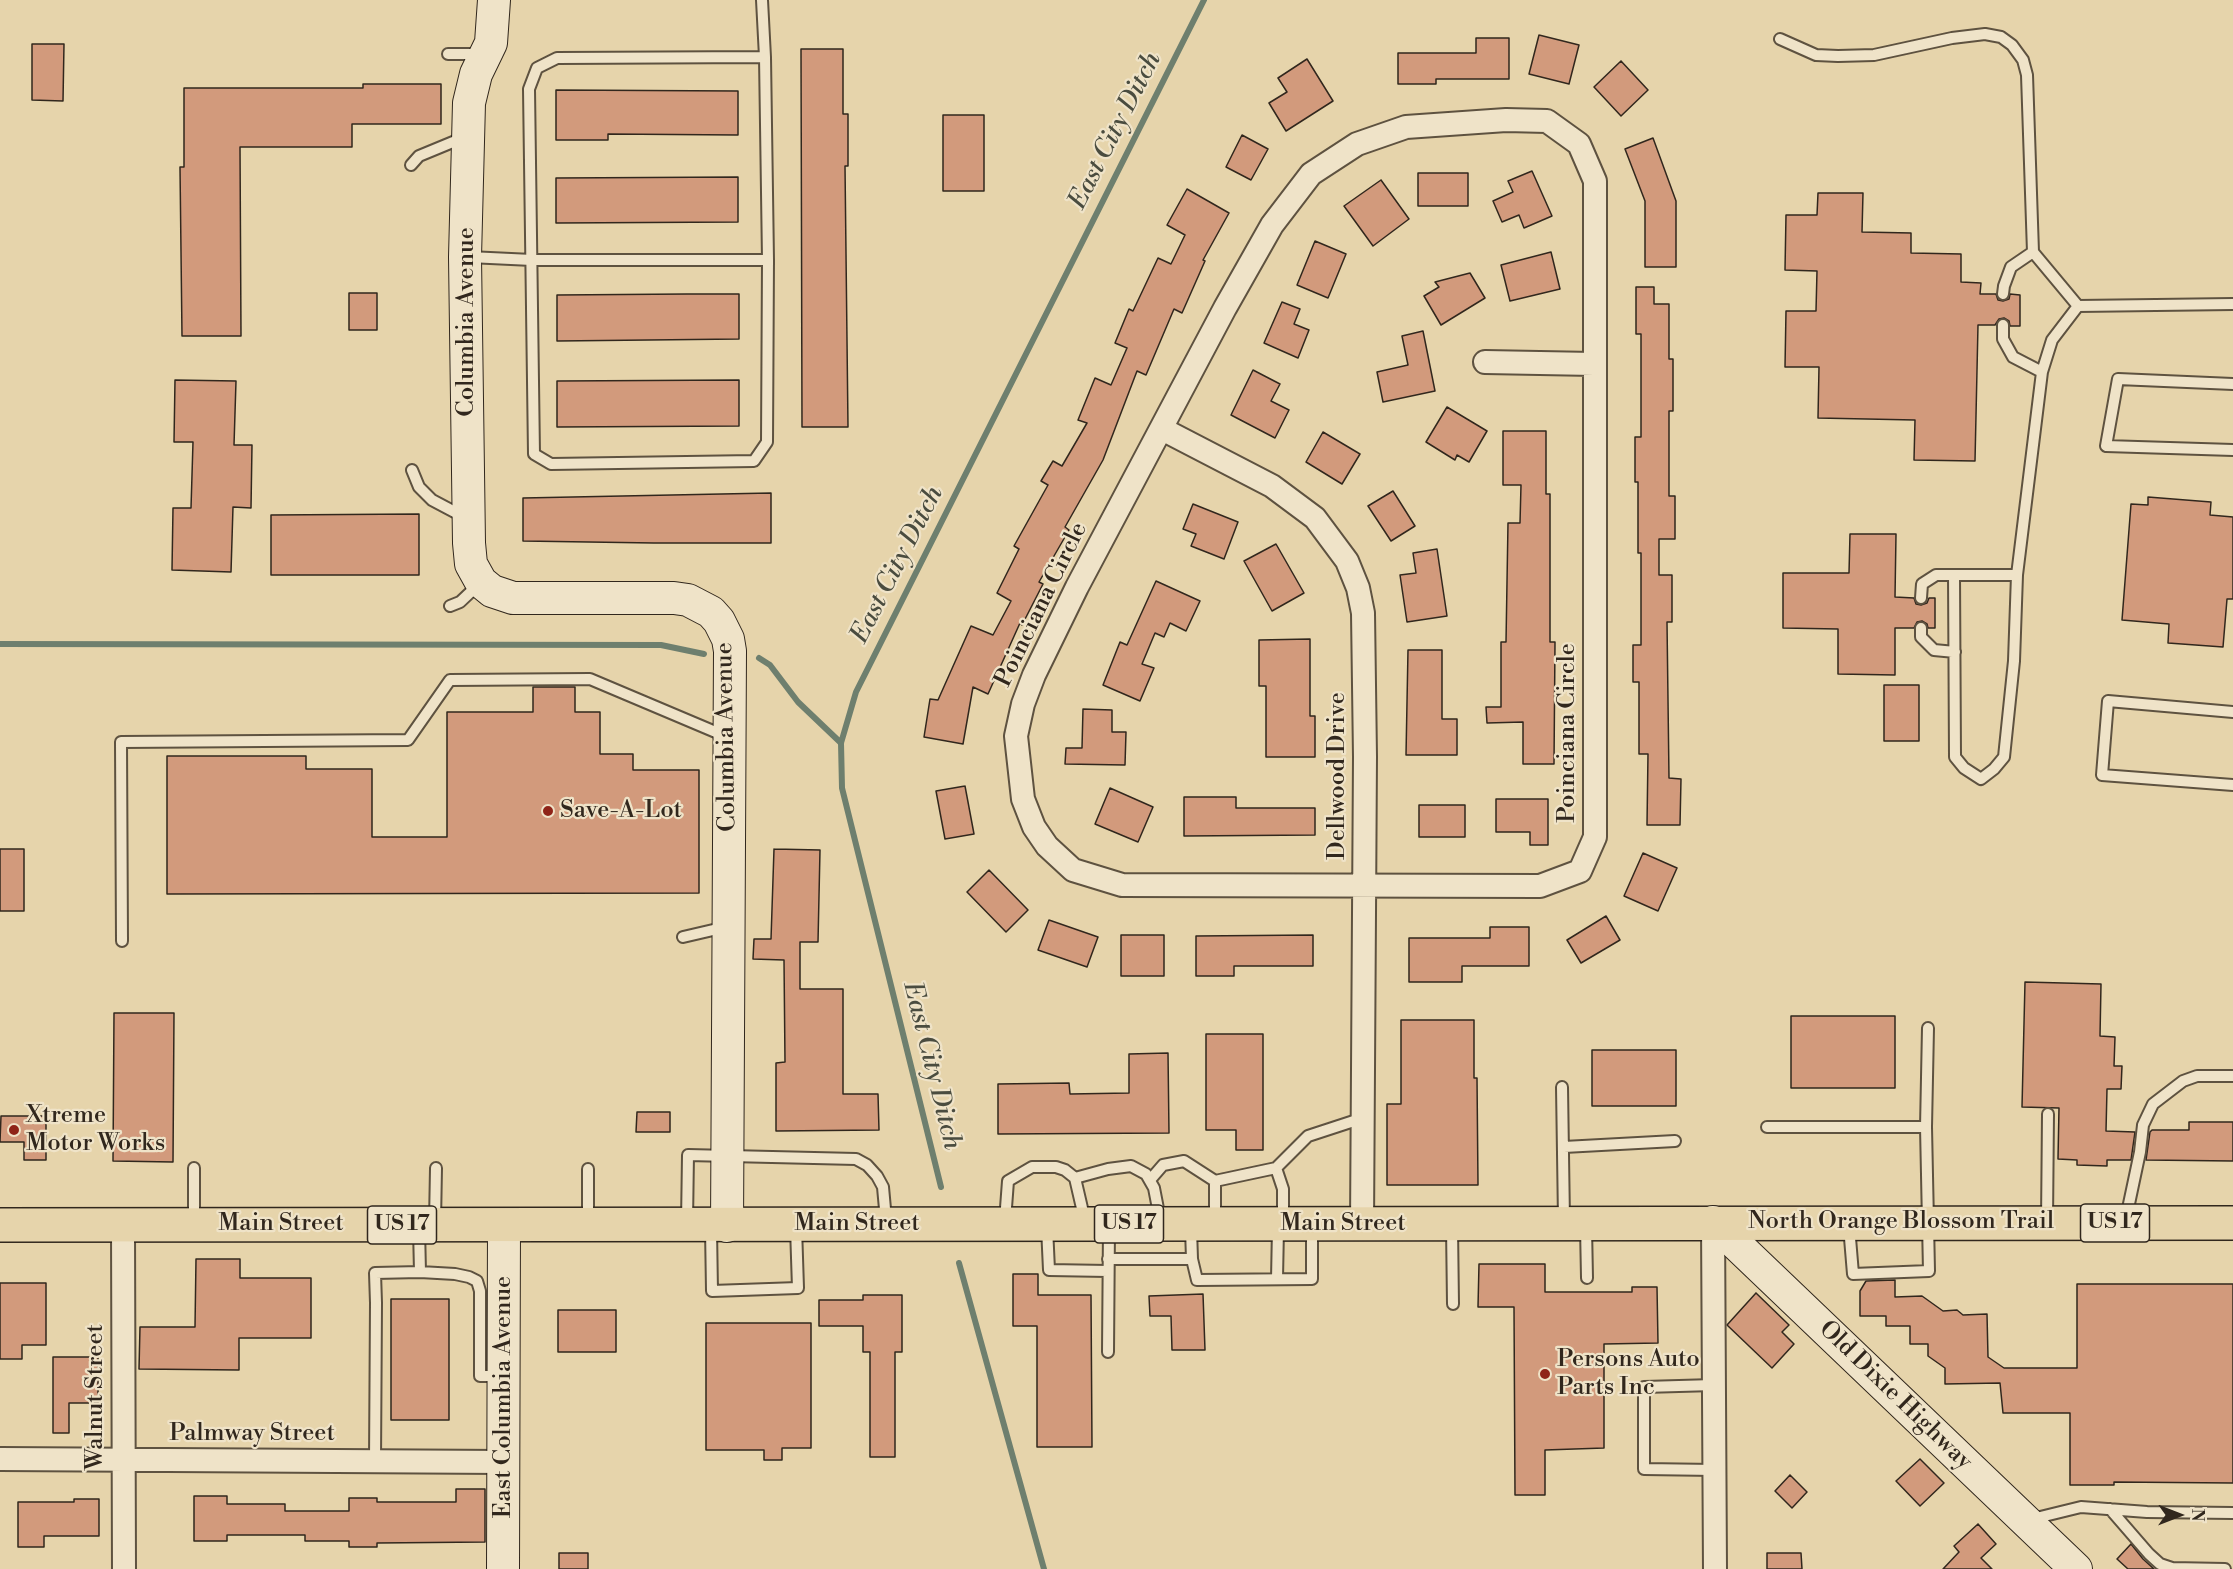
<!DOCTYPE html>
<html>
<head>
<meta charset="utf-8">
<style>
	body { margin:0 }
	#map { position:relative; width:2233px; height:1569px; overflow:hidden; background:#e6d4ab; font-family:"Libre Bodoni",serif }
	canvas { display:block }
	.north { position:absolute; left:2149px; top:1485px; width:60px; height:60px; -webkit-text-stroke:4px #efe3c8; paint-order:stroke; rotate:90deg; font-size:16px; font-weight:700; line-height:24px; text-align:center; color:#31271d }
	.north::after { content:''; display:block; margin:auto; width:21px; height:27px; background:#31271d; clip-path:polygon(50% 0,100% 100%,50% 72%,0 100%) }
</style>
</head>
<body>
<div id="map">
<canvas width="2233" height="1569"></canvas>
<div class="north">N</div>
</div>
<script>
const ctx = document.querySelector('canvas').getContext('2d');
ctx.lineJoin = 'round';
const poly = rows => new Path2D(rows.map(r => 'M' + r).join(''));
function strokePath(path, color, width, dash) { ctx.strokeStyle = color; ctx.lineWidth = width; ctx.lineCap = dash ? 'butt' : 'round'; ctx.setLineDash(dash || []); ctx.stroke(path); }
function fillPath(path, color) { ctx.fillStyle = color; ctx.fill(path, 'evenodd'); }
function write(font, color, halo, rows, align = 'center') {
  ctx.font = font + ' "Libre Bodoni",serif'; ctx.lineWidth = 4.5; ctx.setLineDash([]); ctx.textBaseline = 'middle'; ctx.strokeStyle = halo; ctx.fillStyle = color; for (const [text, x, y, turn = 0] of rows) {
    ctx.save(); ctx.translate(x, y); ctx.rotate((+turn || 0) * Math.PI / 180); ctx.textAlign = isNaN(turn) ? turn : align; if (halo) ctx.strokeText(text, 0, 0); ctx.fillText(text, 0, 0); ctx.restore();
  }
}
strokePath(poly([
	[0,644,661,645,704,654],
	[759,658,770,665,798,702,841,743],
	[941,1187,842,788,841,743,856,692,1204,0],
	[959,1263,1044,1569]
]), '#6e7f6e', 6);
const building = poly([
	[1539,35,1579,45,1569,84,1529,74,1539,35],
	[1476,38,1509,38,1509,79,1436,79,1436,84,1398,84,1398,53,1476,53,1476,38],
	[32,44,64,44,63,101,32,100,32,44],
	[801,49,843,49,843,114,848,114,848,166,845,166,848,427,802,427,801,49],
	[1307,59,1333,101,1286,131,1269,103,1287,92,1278,78,1307,59],
	[1621,61,1648,90,1621,116,1594,87,1621,61],
	[363,84,441,84,441,124,352,124,352,147,240,147,241,336,182,336,180,167,184,167,184,88,363,88,363,84],
	[556,90,738,91,738,135,608,134,608,140,556,140,556,90],
	[943,115,984,115,984,191,943,191,943,115],
	[1242,135,1268,149,1251,180,1226,167,1242,135],
	[1653,138,1676,201,1676,267,1645,267,1645,201,1625,149,1653,138],
	[1532,171,1552,216,1524,228,1519,215,1502,222,1493,201,1513,192,1508,181,1532,171],
	[1418,173,1468,173,1468,206,1418,206,1418,173],
	[738,177,738,222,556,223,556,178,738,177],
	[1381,180,1409,219,1373,246,1344,206,1381,180],
	[1187,189,1229,213,1203,260,1205,261,1182,313,1174,309,1146,375,1137,371,1103,460,1065,527,1069,530,1039,582,1043,584,1022,625,1020,623,988,694,973,687,963,744,924,737,930,699,938,700,971,626,993,635,1011,601,997,593,1019,549,1014,546,1048,485,1041,481,1053,461,1062,466,1087,423,1078,420,1095,378,1111,385,1127,348,1115,343,1129,309,1133,311,1158,258,1171,264,1185,235,1167,225,1187,189],
	[1818,193,1863,193,1862,232,1911,233,1911,253,1961,254,1961,282,1981,283,1980,294,1996,294,1998,300,2003,301,2009,299,2010,294,2020,295,2020,326,2010,326,2009,321,2004,318,1999,319,1995,325,1978,325,1975,461,1914,460,1915,420,1818,418,1819,367,1785,367,1786,311,1816,311,1817,271,1785,270,1786,215,1817,215,1818,193],
	[1315,241,1346,254,1328,298,1297,285,1315,241],
	[1551,252,1560,289,1510,301,1501,265,1551,252],
	[1470,273,1485,298,1441,325,1424,296,1439,287,1435,282,1470,273],
	[1636,287,1654,287,1654,304,1669,304,1669,359,1673,359,1673,411,1669,411,1669,496,1675,496,1675,539,1659,539,1659,575,1672,575,1672,622,1667,622,1669,778,1681,779,1680,825,1647,825,1648,754,1639,754,1639,682,1633,682,1633,645,1641,645,1641,553,1638,553,1638,482,1635,482,1635,437,1641,437,1641,334,1636,334,1636,287],
	[349,293,377,293,377,330,349,330,349,293],
	[687,294,739,294,739,339,557,341,557,295,687,294],
	[1282,302,1300,309,1294,324,1309,330,1298,358,1264,343,1282,302],
	[1423,331,1435,391,1383,402,1377,372,1408,365,1402,336,1423,331],
	[1253,370,1280,384,1271,401,1289,410,1275,438,1231,415,1253,370],
	[175,380,236,381,234,445,252,445,251,508,233,507,231,572,172,570,173,508,191,508,193,442,174,442,175,380],
	[739,380,739,426,557,427,557,381,739,380],
	[1447,407,1487,431,1469,462,1457,455,1455,460,1426,442,1447,407],
	[1503,431,1546,431,1546,494,1550,494,1550,642,1555,642,1554,764,1523,764,1523,722,1487,723,1486,707,1501,707,1501,642,1506,642,1508,523,1520,523,1521,485,1503,485,1503,431],
	[1323,432,1360,454,1342,484,1306,462,1323,432],
	[1393,491,1415,526,1391,541,1368,506,1393,491],
	[771,493,771,543,654,543,523,541,523,498,771,493],
	[2148,497,2211,502,2210,515,2233,517,2233,599,2227,599,2223,647,2168,643,2169,624,2122,620,2131,504,2148,505,2148,497],
	[1193,504,1238,522,1224,559,1191,546,1196,534,1183,529,1193,504],
	[419,514,419,575,271,575,271,515,419,514],
	[1850,534,1896,534,1895,597,1914,598,1916,604,1921,605,1927,603,1929,598,1935,598,1935,628,1928,628,1927,624,1922,621,1917,622,1914,628,1895,628,1895,675,1838,674,1838,629,1783,628,1783,573,1849,573,1850,534],
	[1276,544,1304,593,1272,611,1244,561,1276,544],
	[1437,549,1447,616,1407,622,1400,575,1416,573,1413,553,1437,549],
	[1156,581,1200,601,1186,631,1170,623,1164,637,1155,633,1142,664,1154,668,1140,701,1103,685,1120,642,1127,645,1156,581],
	[1310,639,1310,716,1315,716,1315,757,1266,757,1266,686,1259,686,1259,640,1310,639],
	[1408,650,1442,650,1442,719,1457,719,1457,755,1406,755,1408,650],
	[1884,685,1919,685,1919,741,1884,741,1884,685],
	[533,687,575,687,575,712,600,712,600,754,633,754,633,770,699,770,699,893,167,894,167,756,306,756,306,769,372,769,372,837,447,837,447,712,533,712,533,687],
	[1083,709,1112,710,1112,732,1126,732,1125,765,1065,764,1066,748,1082,748,1083,709],
	[965,786,974,834,945,839,936,791,965,786],
	[1110,788,1153,807,1138,842,1095,824,1110,788],
	[1184,797,1236,797,1236,808,1315,808,1315,835,1184,836,1184,797],
	[1496,799,1548,799,1548,845,1530,845,1530,832,1496,832,1496,799],
	[1419,805,1465,805,1465,837,1419,837,1419,805],
	[0,849,24,849,24,911,0,911,0,849],
	[774,849,820,850,818,942,800,942,800,989,843,989,843,1094,878,1094,879,1130,776,1131,776,1063,785,1062,784,960,753,959,754,939,771,939,774,849],
	[1643,853,1677,868,1658,911,1624,896,1643,853],
	[989,870,1028,910,1006,932,967,892,989,870],
	[1606,916,1620,940,1581,963,1567,940,1606,916],
	[1049,920,1098,937,1087,967,1038,950,1049,920],
	[1490,927,1529,927,1529,966,1462,966,1462,982,1409,982,1409,938,1490,938,1490,927],
	[1121,935,1164,935,1164,976,1121,976,1121,935],
	[1313,935,1313,966,1234,966,1234,976,1196,976,1196,936,1313,935],
	[2025,982,2101,984,2100,1036,2115,1037,2114,1066,2122,1066,2121,1089,2107,1089,2106,1131,2135,1132,2131,1160,2107,1160,2107,1166,2077,1165,2077,1160,2058,1159,2059,1108,2022,1107,2025,982],
	[114,1013,174,1013,173,1162,113,1161,114,1013],
	[1791,1016,1895,1016,1895,1088,1791,1088,1791,1016],
	[1401,1020,1474,1020,1474,1078,1477,1078,1478,1185,1387,1185,1387,1104,1401,1104,1401,1020],
	[1206,1034,1263,1034,1263,1150,1236,1150,1236,1130,1206,1130,1206,1034],
	[1592,1050,1676,1050,1676,1106,1592,1106,1592,1050],
	[1168,1053,1169,1133,998,1134,998,1084,1069,1083,1070,1094,1129,1093,1129,1054,1168,1053],
	[637,1112,670,1112,670,1132,636,1132,637,1112],
	[1,1116,46,1116,46,1160,24,1160,24,1142,0,1142,1,1116],
	[2189,1122,2233,1122,2233,1161,2146,1160,2150,1132,2152,1130,2189,1130,2189,1122],
	[196,1259,240,1259,240,1278,311,1278,311,1338,239,1338,239,1370,139,1369,140,1327,195,1327,196,1259],
	[1479,1264,1545,1264,1545,1292,1632,1292,1632,1287,1657,1287,1658,1343,1604,1344,1604,1448,1545,1450,1545,1495,1515,1495,1514,1307,1478,1307,1479,1264],
	[1013,1274,1038,1274,1038,1295,1091,1295,1092,1447,1037,1447,1037,1326,1013,1326,1013,1274],
	[1895,1280,1895,1297,1922,1296,1943,1311,1957,1310,1963,1315,1987,1314,1988,1357,2004,1368,2077,1368,2077,1284,2233,1284,2233,1483,2114,1482,2114,1485,2070,1485,2070,1413,2003,1413,2000,1383,1945,1384,1945,1368,1928,1356,1928,1344,1910,1344,1910,1326,1886,1326,1886,1316,1860,1316,1860,1291,1866,1281,1895,1280],
	[0,1283,46,1283,46,1345,22,1345,22,1359,0,1359,0,1283],
	[1756,1293,1789,1325,1782,1332,1794,1344,1772,1368,1727,1325,1756,1293],
	[1203,1294,1205,1350,1172,1350,1171,1316,1150,1316,1149,1296,1203,1294],
	[863,1295,902,1295,902,1352,895,1352,895,1457,870,1457,870,1352,863,1352,863,1326,819,1326,819,1300,863,1300,863,1295],
	[391,1299,449,1299,449,1420,391,1420,391,1299],
	[558,1310,616,1310,616,1352,558,1352,558,1310],
	[706,1323,811,1323,811,1448,782,1448,782,1460,764,1460,764,1450,706,1450,706,1323],
	[53,1357,98,1357,98,1403,69,1403,69,1433,53,1433,53,1357],
	[1920,1459,1944,1483,1920,1506,1896,1481,1920,1459],
	[1790,1475,1807,1492,1792,1508,1775,1491,1790,1475],
	[456,1489,485,1489,485,1542,377,1543,377,1547,349,1547,349,1541,305,1541,305,1535,227,1535,227,1541,194,1541,194,1496,227,1496,227,1504,285,1504,285,1511,349,1511,349,1498,377,1498,377,1502,456,1502,456,1489],
	[74,1499,99,1499,99,1536,44,1536,44,1547,18,1547,18,1502,74,1502,74,1499],
	[1978,1524,1996,1544,1981,1558,1992,1569,1943,1569,1959,1552,1954,1546,1978,1524],
	[2131,1544,2143,1559,2154,1569,2128,1569,2117,1559,2131,1544],
	[559,1553,588,1553,588,1569,559,1569,559,1553],
	[1767,1553,1801,1553,1802,1569,1767,1569,1767,1553]
]);
fillPath(building, '#d29a7c');
strokePath(building, '#31271d', 1.5);
const lane = poly([
	[762,0,765,57,768,260,767,442,754,461,551,464,534,454,529,89,537,68,557,58,765,57],
	[1780,39,1816,55,1838,56,1874,55,1952,38,1985,34,2001,37,2012,45,2023,60,2027,75,2033,252,2078,306],
	[448,54,482,54],
	[411,165,419,156,465,137],
	[469,257,532,260,768,260],
	[2003,294,2004,286,2011,267,2033,252],
	[2003,325,2003,339,2013,357,2042,372],
	[2233,384,2118,379,2106,446,2233,450],
	[412,470,419,487,432,500,466,518],
	[2017,575,2014,661,2004,757,1994,769,1981,779,1964,768,1955,757,1954,575,2017,575,2042,372,2052,340,2078,306,2233,304],
	[1921,598,1922,584,1936,575,1954,575],
	[450,606,460,602,480,583],
	[1921,628,1921,637,1934,650,1955,652],
	[2233,712,2108,701,2102,775,2233,785],
	[683,937,726,927],
	[122,941,121,742,408,740,450,680,590,679,725,736],
	[1562,1087,1564,1220],
	[1767,1127,1926,1127,1929,1271,1853,1274,1849,1226],
	[1926,1127,1928,1028],
	[1564,1147,1675,1141],
	[1276,1168,1283,1189,1283,1220],
	[588,1169,588,1222],
	[1075,1178,1108,1169,1131,1166,1146,1174,1154,1188,1160,1219],
	[1150,1180,1163,1165,1184,1161,1215,1181,1215,1221],
	[1215,1181,1276,1168,1308,1136,1363,1118],
	[2126,1218,2140,1152,2143,1125,2153,1104,2183,1081,2197,1076,2233,1076],
	[1005,1221,1008,1181,1032,1167,1056,1167,1065,1170,1075,1178,1085,1221],
	[2047,1221,2048,1114],
	[194,1222,194,1168],
	[435,1222,436,1168],
	[687,1222,688,1155,856,1159,867,1165,877,1176,883,1187,886,1220],
	[1047,1227,1049,1270,1108,1271],
	[1452,1227,1453,1304],
	[1586,1227,1587,1278],
	[711,1229,712,1291,798,1288,796,1227],
	[1191,1229,1192,1259,1197,1280,1312,1279,1312,1228],
	[1108,1259,1192,1259],
	[420,1272,455,1274,469,1277,477,1281,480,1291,480,1376,500,1376],
	[1277,1279,1278,1228],
	[1108,1352,1109,1227],
	[1714,1385,1644,1387,1644,1469,1715,1470],
	[375,1461,376,1303,375,1273,420,1272,419,1228],
	[2110,1509,2149,1554,2160,1564,2172,1568,2225,1569],
	[2032,1519,2081,1507,2147,1512,2233,1513]
]);
const street = poly([
	[1506,120,1547,121,1579,144,1595,181,1595,837,1580,871,1540,886,1122,885,1073,870,1047,846,1034,827,1023,799,1016,736,1023,704,1034,675,1077,587,1225,308,1272,225,1311,174,1357,144,1406,127,1506,120],
	[1485,362,1594,364],
	[1162,429,1272,486,1315,518,1347,561,1358,588,1363,613,1365,757,1362,1225],
	[1713,1222,1715,1569],
	[123,1225,124,1569],
	[0,1459,504,1462]
]);
const secondary = poly([
	[494,0,491,43,476,74,469,103,465,257,469,543,471,564,481,582,492,591,513,598,674,598,688,600,711,612,719,621,728,639,730,651,727,1226],
	[1713,1222,2076,1569],
	[503,1569,504,1226]
]);
const primary = poly([
	[0,1225,2233,1223]
]);
strokePath(lane, '#5e5240', 14);
strokePath(street, '#5e5240', 26);
strokePath(secondary, '#31271d', 34);
strokePath(primary, '#31271d', 36);
strokePath(lane, '#efe3c8', 10);
strokePath(street, '#efe3c8', 22);
strokePath(secondary, '#efe3c8', 32);
strokePath(primary, '#e6d4ab', 33);
for (const [x, y, r, color] of [
	[548,811,6,"#8f2418"],
	[14,1130,6,"#8f2418"],
	[1545,1374,6,"#8f2418"]
]) { const dot = new Path2D(); dot.arc(x, y, r, 0, 2 * Math.PI); ctx.fillStyle = color; ctx.fill(dot); strokePath(dot, '#efe3c8', 2); }
for (const [x, y, w] of [
	[2115,1223,69],
	[1129,1224,69],
	[402,1225,69]
]) { const box = new Path2D(); box.roundRect(x - w / 2, y - 19, w, 38, 4.5); ctx.fillStyle = '#efe3c8'; ctx.fill(box); strokePath(box, '#31271d', 1.5); }
write('bold 22px', '#31271d', null, [
	["US 17",2115,1223],
	["US 17",1129,1224],
	["US 17",402,1225]
]);
write('24px', '#31271d', '#efe3c8', [
	["Columbia Avenue",467,322,-90],
	["Poinciana Circle",1042,605,-64],
	["Poinciana Circle",1568,733,-90],
	["Columbia Avenue",727,737,-91],
	["Dellwood Drive",1338,776,-90],
	["North Orange Blossom Trail",1901,1222],
	["Main Street",281,1224],
	["Main Street",857,1224],
	["Main Street",1343,1224],
	["Old Dixie Highway",1895,1396,44],
	["Walnut Street",96,1397,-90],
	["East Columbia Avenue",504,1397,-90],
	["Palmway Street",252,1434]
]);
write('24px', '#31271d', '#efe3c8', [
	["Save-A-Lot",560,811],
	["Xtreme",26,1116],
	["Motor Works",26,1144],
	["Persons Auto",1557,1360],
	["Parts Inc",1557,1388]
], 'left');
write('italic 26px', '#4a4c3f', '#efe3c8', [
	["East City Ditch",1116,131,-63],
	["East City Ditch",898,565,-63],
	["East City Ditch",931,1066,76]
]);
</script>
</body>
</html>
